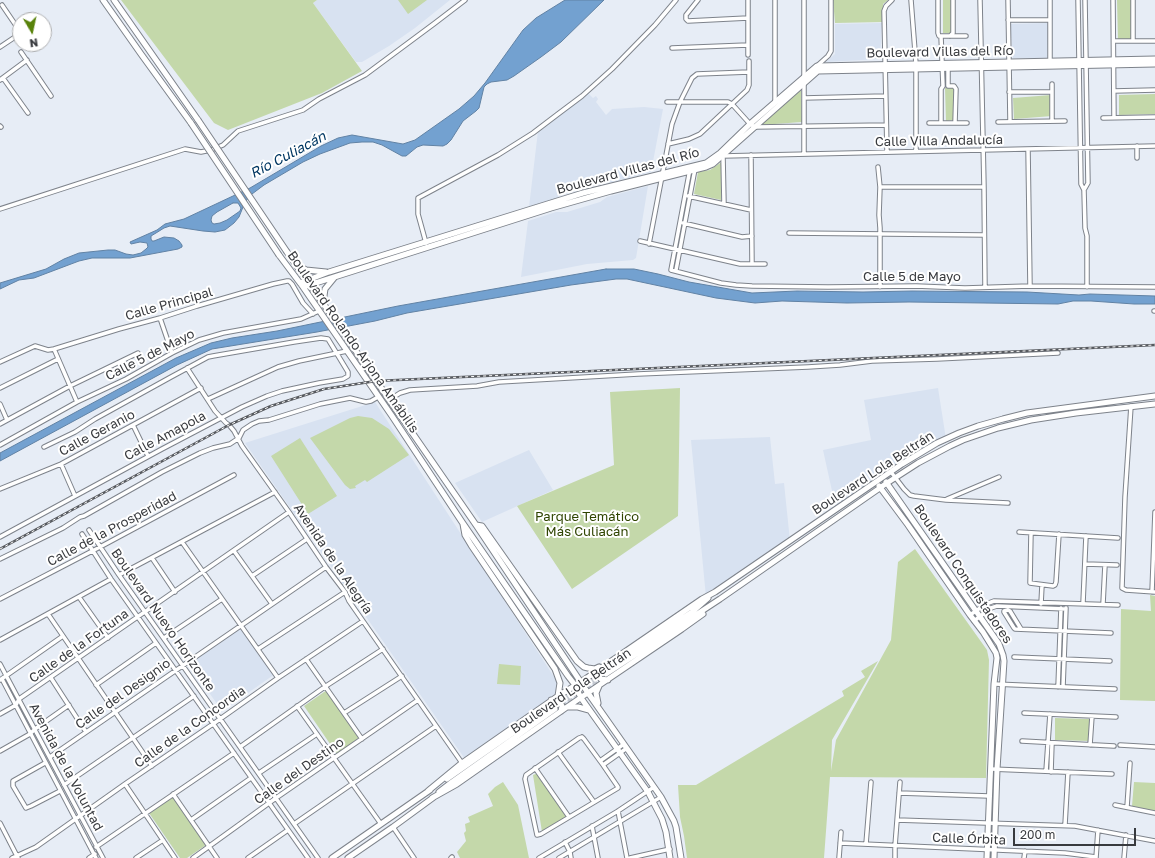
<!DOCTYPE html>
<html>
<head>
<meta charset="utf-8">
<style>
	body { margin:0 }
	#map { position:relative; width:1155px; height:858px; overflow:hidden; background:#e7edf6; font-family:"Golos Text",sans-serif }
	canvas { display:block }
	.north { position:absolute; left:12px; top:12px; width:40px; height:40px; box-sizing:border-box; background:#fff; border:1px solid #afb0b2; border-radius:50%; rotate:171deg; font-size:11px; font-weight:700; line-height:16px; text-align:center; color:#383a3e }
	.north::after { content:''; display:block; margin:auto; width:14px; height:18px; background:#58820a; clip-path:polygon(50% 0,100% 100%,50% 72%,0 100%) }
	.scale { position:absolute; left:1013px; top:828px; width:123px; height:18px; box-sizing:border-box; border:2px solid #383a3e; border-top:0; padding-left:5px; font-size:12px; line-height:14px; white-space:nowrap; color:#383a3e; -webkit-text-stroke:3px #fff; paint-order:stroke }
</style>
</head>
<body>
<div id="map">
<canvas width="1155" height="858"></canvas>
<div class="north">N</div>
<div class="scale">200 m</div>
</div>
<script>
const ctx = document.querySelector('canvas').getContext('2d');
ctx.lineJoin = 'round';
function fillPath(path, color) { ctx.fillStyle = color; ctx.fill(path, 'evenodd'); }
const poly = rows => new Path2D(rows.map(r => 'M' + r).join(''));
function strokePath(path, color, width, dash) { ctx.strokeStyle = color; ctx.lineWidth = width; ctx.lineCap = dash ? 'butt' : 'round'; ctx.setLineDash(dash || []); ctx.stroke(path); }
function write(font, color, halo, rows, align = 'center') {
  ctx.font = font + ' "Golos Text",sans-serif'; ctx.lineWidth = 4; ctx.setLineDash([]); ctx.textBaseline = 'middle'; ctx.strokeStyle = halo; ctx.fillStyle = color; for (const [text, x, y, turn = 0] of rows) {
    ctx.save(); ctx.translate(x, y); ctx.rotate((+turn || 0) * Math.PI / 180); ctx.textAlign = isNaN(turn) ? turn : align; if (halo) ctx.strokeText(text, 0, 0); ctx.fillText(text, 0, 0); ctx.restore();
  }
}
fillPath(poly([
	[317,0,450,0,415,28,389,46,362,62,356,62,313,3],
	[882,23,880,59,826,62,835,54,835,24],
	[1049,23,1047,58,1013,58,1010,24],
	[588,93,593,98,596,96,598,99,596,102,606,115,612,109,644,107,663,109,651,172,608,183,598,181,588,184,586,182,578,185,575,188,567,190,557,198,529,207,538,131,565,111],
	[648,186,636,258,633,260,587,264,521,277,528,221,556,212,567,212,600,202,607,197],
	[938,388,946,439,836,509,823,450,871,440,864,400],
	[375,402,562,689,465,759,245,443],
	[770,437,775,484,784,483,790,541,706,597,691,440],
	[529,450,553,490,482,522,455,483],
	[241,626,275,674,222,711,189,664]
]), '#d8e2f1');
fillPath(poly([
	[121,0,317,0,313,3,362,71,322,93,228,130,214,123],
	[398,0,427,0,408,14],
	[833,0,888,0,883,4,883,22,835,23],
	[943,0,952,0,952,33,943,33],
	[1117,0,1131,0,1132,41,1118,41],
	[945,88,955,88,955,120,946,121],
	[801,90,802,122,761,125],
	[1155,94,1155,114,1119,115,1119,95],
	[1051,95,1052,116,1014,119,1013,98],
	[723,161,721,200,694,194,698,172,710,170],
	[680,388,678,516,572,589,517,506,614,465,610,392],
	[358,416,372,418,389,429,409,455,367,482,365,480,355,486,356,488,350,489,345,485,310,438,350,418],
	[300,438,337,496,308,514,271,456],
	[915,549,987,650,989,660,986,778,830,777,824,858,687,858,684,836,680,817,678,785,696,785,844,696,842,691,865,677,861,671,878,661,832,740,831,771,836,740,891,640,898,562],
	[1150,595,1155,596,1155,701,1120,700,1121,609,1151,611],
	[499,664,521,666,520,685,497,684],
	[327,690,360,737,337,754,304,706],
	[1055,718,1089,719,1089,741,1055,740],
	[538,773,567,817,542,832,533,775],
	[503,782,518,805,529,858,460,858,457,852,466,841,464,833,466,831,465,824,470,822,468,817,493,806,488,794,495,787],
	[1134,782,1155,783,1155,811,1132,806],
	[173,797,206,845,187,858,180,858,149,813]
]), '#c4d8aa');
const water = poly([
	[565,0,604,0,561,42,541,57,514,76,507,80,491,82,487,84,484,87,479,108,476,111,463,121,451,140,447,144,443,146,423,145,417,147,406,156,402,156,382,145,373,142,362,142,350,143,320,154,303,162,264,185,252,194,245,202,239,217,234,223,225,230,215,232,203,231,170,226,164,228,156,233,151,236,151,239,152,241,154,241,164,237,174,238,179,241,182,245,182,247,178,249,130,258,92,258,79,261,34,278,19,280,0,289,0,283,46,269,64,259,79,253,108,250,115,250,126,254,133,255,141,253,146,249,148,247,147,243,140,242,131,244,130,242,157,230,165,224,184,219,250,188,321,146,338,138,352,135,403,144,415,140,459,109,474,96,485,83,523,30,536,18,565,0],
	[233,203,238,203,241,208,240,211,227,220,220,223,214,224,212,223,211,220,212,216,217,212,233,203],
	[606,269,634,269,658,274,689,282,752,293,797,291,863,292,912,291,1027,292,1079,295,1090,294,1155,296,1155,304,1134,304,1091,301,1073,301,1058,304,909,302,847,303,782,301,755,303,716,298,627,279,616,279,571,285,407,313,375,321,317,332,212,349,177,365,0,461,0,453,176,358,211,343,232,338,277,331,398,306,606,269]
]);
fillPath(water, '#73a1d0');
strokePath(water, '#6182a4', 1);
strokePath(poly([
	[551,706,602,672],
	[555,709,606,674]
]), '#c4c9d1', 5, [5, 2.5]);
const street = poly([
	[698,0,686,15,686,19,688,21,748,18],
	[748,0,748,55],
	[775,0,775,103],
	[804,0,804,77],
	[911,0,916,64,916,151],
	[938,0,938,33,939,36,966,36],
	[980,0,984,187,985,287],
	[1008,0,1010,121],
	[1050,0,1050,61],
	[1078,0,1081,184,1084,190,1085,228,1087,236,1087,287],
	[1113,0,1114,118],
	[1133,0,1133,41],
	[1008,20,1050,20],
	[950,36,953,33,953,0],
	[1114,41,1155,41],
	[0,47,18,35,19,30,2,5],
	[672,48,748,45],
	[21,52,51,96],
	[818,65,828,56,831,51,831,0],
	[948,67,948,86,954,86,956,89,955,123],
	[3,78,28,113],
	[0,80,27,60],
	[804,83,804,154],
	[1052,84,1052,121],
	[1114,91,1155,90],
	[1009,92,1052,92],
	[804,98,885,96],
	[667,102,728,102,732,104,750,124,755,127,886,125],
	[1103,118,1155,117],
	[998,122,1065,121],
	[929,123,967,123],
	[941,123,941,89,943,86,941,36],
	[0,126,1,127],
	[668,144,689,139,700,134,747,90,749,85,749,61],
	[1137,146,1137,158],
	[1028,149,1030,286],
	[887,152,884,11,886,6,892,0],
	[751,155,752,264],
	[723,156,1155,146],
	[723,156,724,204],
	[878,167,880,187,879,215,880,228,880,287],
	[690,169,671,270,721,283,736,285,752,286,828,287,916,286,965,288,1030,286,1155,287],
	[880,187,984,187],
	[1084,190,1088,183,1085,0],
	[688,196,751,210],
	[0,209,185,149,201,152,211,150,223,145,238,131,303,110,319,99,365,75,435,23,465,0],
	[683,223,742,237,752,236],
	[789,233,984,235],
	[640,241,740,264,765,264],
	[426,243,418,214,418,198,498,155,533,133,558,114,582,96,612,69,655,25,676,0],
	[649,244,672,124,680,102,692,78,697,74,749,72],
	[676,270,695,169],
	[1154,311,1155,311],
	[160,318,172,353],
	[54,349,77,402],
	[0,362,35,346,48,350,54,349,119,329,160,318,197,306,273,284,287,281,289,281,292,284,303,303,313,314],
	[187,368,215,411,226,423,229,425,234,431,242,446,289,512,326,567,345,592,349,601,462,763],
	[0,388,58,359],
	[208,399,278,367,299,361,347,351],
	[389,400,400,393,410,390,477,386,499,382,638,374,808,367,840,365,872,361,937,359,1058,353],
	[0,404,7,420],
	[1131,406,1125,497,1122,588,1126,590,1155,592],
	[0,424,70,386,138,353],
	[133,425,148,456],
	[0,445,77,402,126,379,172,353,199,340,223,333,301,319,319,311],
	[61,464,75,496],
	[891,472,904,489,910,495,914,496,946,500,1008,503],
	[0,489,61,464,201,388],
	[947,499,999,477],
	[89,530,119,575,318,858],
	[1019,532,1118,538],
	[1031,533,1030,583,1053,586,1055,585,1056,582,1059,534],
	[82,534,111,579,308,858],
	[0,537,162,449,242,407,267,396,282,391,319,383,343,379,348,376,348,372,328,339,321,338,294,342,213,356,208,357,171,377,95,419,75,432,44,447],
	[182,542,278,678],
	[234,551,272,604],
	[152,558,175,592],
	[0,559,63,528,80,517,84,516,162,472,200,453,213,448,230,444,239,438,243,430,252,424,259,421,269,420,320,404,350,398,366,402,371,401,378,397],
	[1085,564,1117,565],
	[119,575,275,492],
	[252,576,307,539],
	[1152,592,1155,512],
	[79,597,108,638],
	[0,599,100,547,234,475],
	[1083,603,1086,536],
	[1041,604,1042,585],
	[1103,604,1105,565],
	[48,614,152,766],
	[970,615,986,604,994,601,1118,605],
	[974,621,991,608,997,606,1066,609],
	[1021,629,1010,611,1008,610,1004,611,1004,612,1014,628,1015,629,1111,633],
	[164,638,222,599],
	[0,640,111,579],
	[258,649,345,592],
	[1014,657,1110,661],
	[306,659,362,739],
	[0,664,103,858],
	[51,678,86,732],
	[2,679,96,858],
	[0,680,63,636],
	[994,684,1115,689],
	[96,685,156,643],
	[1058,687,1061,608],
	[1063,687,1066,608],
	[297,706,381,824],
	[344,713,402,676],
	[1024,713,1116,717],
	[0,714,16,705,19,699,289,512],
	[582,737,584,739,603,765,618,787,618,788,541,834,537,835,525,779,526,775,579,738,582,737],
	[1022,741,1114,746],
	[1090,745,1092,716],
	[1120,745,1155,747],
	[240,747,326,686,383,649],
	[0,751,30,734,35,729,69,705],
	[558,752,594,802],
	[50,757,326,567],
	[600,761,624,744],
	[45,763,13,781,13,786,26,808,31,806,60,791],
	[603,765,627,748],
	[535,768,569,817],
	[991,769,1112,774],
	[1046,771,1050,714],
	[1051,772,1052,743],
	[259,773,317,734],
	[125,784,175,858],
	[64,785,194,696],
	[899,793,989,796],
	[173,794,217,858],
	[1115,805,1155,813],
	[1127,807,1130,763],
	[618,811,627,858],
	[191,820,251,778],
	[897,820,1075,826,1155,841],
	[0,823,18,858],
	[294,824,436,726],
	[1065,825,1068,772],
	[592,826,598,858],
	[393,827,414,858],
	[565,842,570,852,571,858],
	[840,843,1065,853,1096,857],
	[866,844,871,782],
	[96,847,234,753],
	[12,858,36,847,125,784,213,724,278,678,363,621],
	[89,858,95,854],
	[136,858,163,840],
	[193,858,276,798,418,700],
	[248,858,288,830],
	[451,858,452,857],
	[539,858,618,811,654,787],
	[559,858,661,797],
	[630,858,670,849],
	[839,858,841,832],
	[895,858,895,846,900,782],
	[1024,858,1025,851],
	[1096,858,1098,830],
	[1124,858,1126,835]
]);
const secondary = poly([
	[103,0,141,54,191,123],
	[114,0,198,120],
	[287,252,332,316,373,376,476,525,588,693,661,797,674,821,676,827,681,858],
	[279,255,303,287,392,416,462,522,568,676,575,685,581,698,648,792,662,819,666,832,670,858],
	[296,265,306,270,326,272],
	[300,283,329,272,583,193,706,163,720,153,750,124,817,66,1155,59],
	[303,287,551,208,611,191,706,167,713,164,818,71,1155,64],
	[323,303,325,289,334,278],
	[886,482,999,644,1003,655,1004,661,997,769,994,858],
	[879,486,908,525,970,615,983,632,996,653,997,658,994,684,987,858],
	[463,524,465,535,471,545,555,669,560,683,558,696],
	[476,525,482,526,489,536,577,661,584,667,588,668,595,669,599,667],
	[600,668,599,677,601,679,608,680],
	[604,670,692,612,708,598],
	[606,674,720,599,887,483,918,463,950,446,963,440,998,428,1031,420,1076,413,1155,404],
	[551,700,560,702,562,706,561,711],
	[598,703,596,693,599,686],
	[568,707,578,707,589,710],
	[447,779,551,706],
	[428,791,462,763,558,696,581,682,702,599,715,592,902,464,937,443,959,433,978,426,1003,419,1027,413,1155,396],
	[439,792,452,782,555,709],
	[432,798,457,784,567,707,682,629,703,614],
	[332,858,430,790],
	[348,858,393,827,434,797]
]);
strokePath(street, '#7e838b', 5.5);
strokePath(secondary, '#7e838b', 7);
strokePath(street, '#fff', 3.5);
strokePath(secondary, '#fff', 5);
const rail = poly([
	[0,549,229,425,271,406,324,389,376,381,1155,345]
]);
strokePath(rail, '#575a5f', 2.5);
strokePath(rail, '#fff', 1, [3]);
const secondaryBridge = poly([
	[198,120,287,252],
	[191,123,279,255]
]);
strokePath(secondaryBridge, '#7e838b', 7, []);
strokePath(secondaryBridge, '#fff', 5);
write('13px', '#383a3e', '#fff', [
	["Boulevard Villas del Río",940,52,-1],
	["Calle Villa Andalucía",939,141,-1],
	["Boulevard Villas del Río",628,171,-15],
	["Calle 5 de Mayo",912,277],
	["Calle Principal",169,304,-16],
	["Boulevard Rolando Arjona Amábilis",353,342,55],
	["Calle 5 de Mayo",150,355,-27],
	["Calle Geranio",97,433,-28],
	["Calle Amapola",165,436,-28],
	["Boulevard Lola Beltrán",873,473,-33],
	["Calle de la Prosperidad",112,529,-28],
	["Avenida de la Alegría",333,559,56],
	["Boulevard Conquistadores",963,574,56],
	["Boulevard Nuevo Horizonte",163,620,55],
	["Calle de la Fortuna",79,646,-35],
	["Boulevard Lola Beltrán",571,691,-34],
	["Calle del Designio",123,694,-35],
	["Calle de la Concordia",190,727,-35],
	["Avenida de la Voluntad",66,767,62],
	["Calle del Destino",299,771,-35],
	["Calle Órbita",969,839,2]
]);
write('13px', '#2f4400', '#fff', [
	["Parque Temático",587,517],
	["Más Culiacán",587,532]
]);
write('italic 14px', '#003762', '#fff', [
	["Río Culiacán",288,155,-28]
]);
</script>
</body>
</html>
